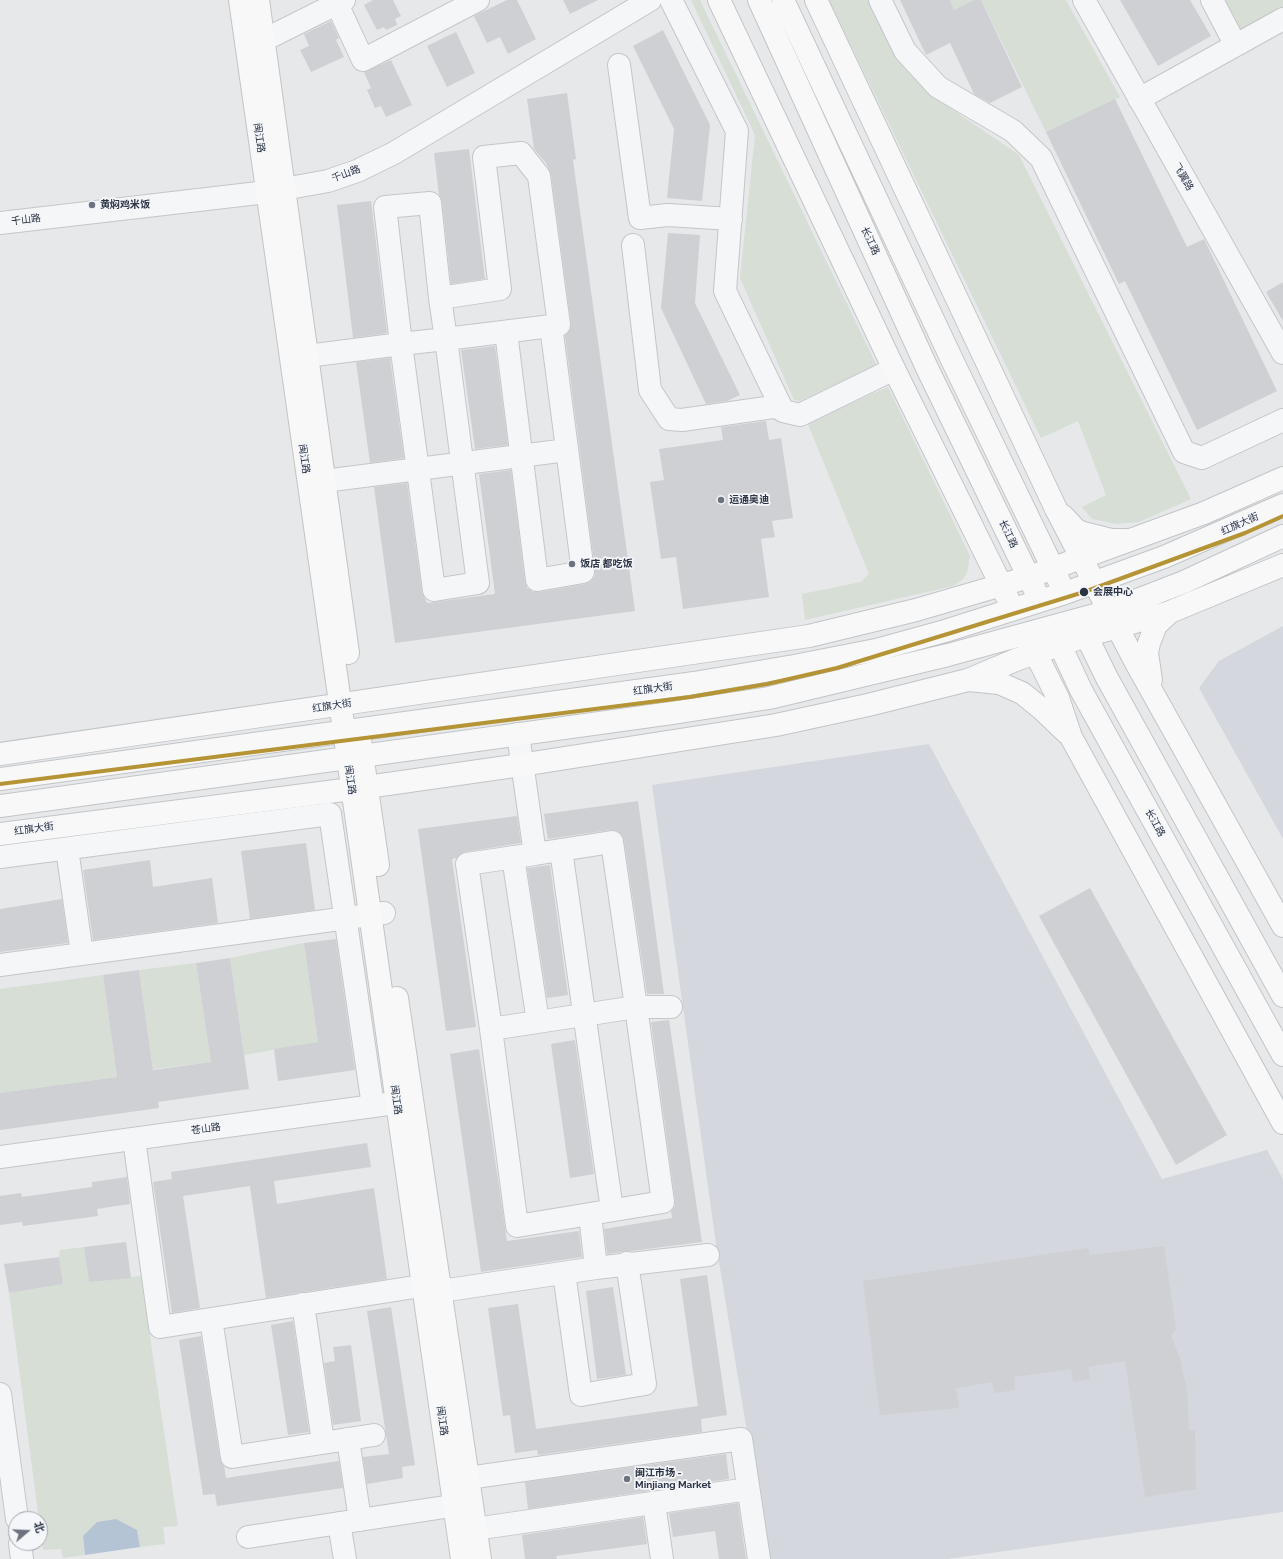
<!DOCTYPE html>
<html>
<head>
<meta charset="utf-8">
<style>
	body { margin:0 }
	#map { position:relative; width:1283px; height:1559px; overflow:hidden; background:#e6e8ea; font-family:Raleway,"Noto Sans SC",sans-serif }
	canvas { display:block }
	.north { position:absolute; left:8px; top:1511px; width:40px; height:40px; box-sizing:border-box; background:#f4f6f9; border:1px solid #a4a8b1; border-radius:50%; rotate:71deg; font-size:11px; font-weight:700; line-height:16px; text-align:center; color:#2b3445 }
	.north::after { content:''; display:block; margin:auto; width:14px; height:18px; background:#6c737f; clip-path:polygon(50% 0,100% 100%,50% 72%,0 100%) }
</style>
</head>
<body>
<div id="map">
<canvas width="1283" height="1559"></canvas>
<div class="north">北</div>
</div>
<script>
const ctx = document.querySelector('canvas').getContext('2d');
ctx.lineJoin = 'round';
function fillPath(path, color) { ctx.fillStyle = color; ctx.fill(path, 'evenodd'); }
const poly = rows => new Path2D(rows.map(r => 'M' + r).join(''));
function strokePath(path, color, width, dash) { ctx.strokeStyle = color; ctx.lineWidth = width; ctx.lineCap = dash ? 'butt' : 'round'; ctx.setLineDash(dash || []); ctx.stroke(path); }
function write(font, color, halo, rows, align = 'center') {
  ctx.font = font + ' Raleway,"Noto Sans SC",sans-serif'; ctx.lineWidth = 3.5; ctx.setLineDash([]); ctx.textBaseline = 'middle'; ctx.strokeStyle = halo; ctx.fillStyle = color; for (const [text, x, y, turn = 0] of rows) {
    ctx.save(); ctx.translate(x, y); ctx.rotate((+turn || 0) * Math.PI / 180); ctx.textAlign = isNaN(turn) ? turn : align; if (halo) ctx.strokeText(text, 0, 0); ctx.fillText(text, 0, 0); ctx.restore();
  }
}
fillPath(poly([
	[1283,626,1283,839,1199,688,1219,661],
	[929,744,1162,1179,1267,1150,1283,1179,1283,1512,948,1559,768,1559,716,1244,652,785]
]), '#d4d7dd');
fillPath(poly([
	[691,0,700,0,877,366,800,401,794,400,740,278,755,135],
	[829,0,869,0,897,55,931,95,1019,155,1191,499,1139,522,1117,524,1092,519,1082,507,1106,495,1078,421,1041,438],
	[950,0,974,0,954,10],
	[981,0,1066,0,1120,97,1046,132],
	[1224,0,1283,0,1283,11,1243,33],
	[888,387,970,556,967,573,963,579,953,586,805,620,802,594,861,582,869,574,807,422],
	[304,943,318,1042,244,1055,230,958],
	[196,963,211,1062,153,1069,139,970],
	[103,975,117,1077,0,1093,0,989],
	[84,1247,89,1282,141,1276,178,1526,163,1527,165,1544,140,1547,137,1530,83,1536,85,1555,63,1558,61,1549,43,1550,9,1293,63,1284,59,1257,60,1250]
]), '#d6ded6');
fillPath(poly([
	[116,1519,137,1530,140,1547,85,1555,83,1536,97,1522]
]), '#b4c4d5');
fillPath(poly([
	[373,0,393,0,401,16,395,19,397,25,386,30,384,27,377,30,364,5],
	[507,0,517,0,536,39,508,54,500,37,487,43,474,16],
	[563,0,598,0,570,14],
	[900,0,950,0,954,10,974,0,981,0,1022,87,990,103,974,94,950,43,926,55],
	[1120,0,1190,0,1211,36,1158,66],
	[331,21,339,38,336,40,344,57,311,72,300,50,309,46,304,34],
	[663,30,710,125,702,201,667,198,674,129,633,46],
	[456,32,475,73,447,87,427,46],
	[391,60,412,105,386,117,381,106,375,108,367,90,371,88,364,72],
	[567,93,576,159,573,160,635,611,395,643,374,487,407,483,422,592,427,603,495,594,479,474,511,470,525,582,527,588,533,592,539,592,585,584,591,581,595,576,595,570,565,336,570,330,571,323,551,174,546,163,534,149,527,99],
	[1115,99,1187,247,1204,239,1277,391,1197,430,1125,281,1119,284,1046,132],
	[469,149,485,279,451,284,442,202,439,195,434,153],
	[371,201,387,333,353,338,337,205],
	[668,233,700,235,695,303,740,395,727,401,706,404,661,308],
	[1283,282,1283,321,1266,292],
	[495,346,508,445,475,449,461,350],
	[390,358,404,458,370,463,356,362],
	[766,421,769,440,781,438,793,518,772,521,775,537,761,539,769,597,683,609,676,557,661,559,650,482,664,480,659,449,723,440,721,427],
	[638,801,664,994,647,994,624,840,622,835,617,831,610,830,548,839,544,814],
	[517,816,521,843,465,852,456,858,452,859,476,1027,446,1031,418,829],
	[306,843,315,910,250,919,241,851],
	[150,860,153,887,212,878,218,923,93,940,83,870],
	[550,865,568,995,547,998,527,868],
	[1090,888,1227,1135,1176,1165,1039,916],
	[62,899,68,943,0,952,0,909],
	[336,939,355,1070,278,1081,274,1049,318,1042,304,943],
	[230,958,249,1089,158,1102,159,1108,0,1130,0,1093,117,1077,103,975,139,970,153,1070,211,1062,196,963],
	[669,1020,702,1242,607,1254,604,1229,672,1218,671,1211,675,1206,675,1200,651,1022],
	[575,1040,594,1174,570,1178,551,1044],
	[479,1049,507,1241,579,1231,582,1257,481,1272,450,1054],
	[367,1143,371,1167,274,1181,277,1204,374,1188,387,1279,266,1298,250,1186,183,1196,200,1308,172,1313,153,1182,172,1179,171,1172],
	[127,1177,130,1204,97,1209,98,1216,23,1226,22,1222,0,1225,0,1196,21,1193,22,1197,92,1187,92,1182],
	[126,1242,131,1278,89,1282,84,1247],
	[1164,1246,1176,1329,1171,1335,1180,1359,1187,1390,1189,1431,1195,1430,1196,1489,1145,1497,1125,1361,1088,1367,1090,1379,1073,1382,1071,1369,1014,1377,1015,1390,995,1393,992,1382,956,1388,959,1408,880,1415,863,1281,1088,1248,1090,1255],
	[59,1257,63,1284,9,1293,4,1264],
	[707,1275,727,1415,701,1419,702,1432,538,1455,537,1450,515,1453,510,1415,503,1416,488,1308,518,1304,536,1429,698,1406,680,1279],
	[613,1287,626,1375,597,1379,586,1291],
	[391,1307,415,1465,402,1467,403,1478,367,1484,363,1457,389,1454,367,1311],
	[293,1321,309,1432,288,1435,271,1325],
	[201,1336,220,1459,224,1466,226,1478,339,1461,343,1488,217,1506,215,1494,203,1495,179,1340],
	[351,1345,361,1421,333,1425,324,1363,335,1361,333,1347],
	[726,1454,729,1479,528,1509,525,1482],
	[738,1503,746,1559,719,1559,715,1531,673,1537,669,1513],
	[643,1517,647,1544,556,1556,557,1559,525,1559,522,1535]
]), '#ced0d3');
const minor = poly([
	[671,0,737,131,725,291,783,411,800,415,894,369],
	[880,0,905,51,938,87,1013,131,1041,158,1184,452,1202,458,1283,420],
	[1084,0,1283,353],
	[1212,0,1235,44],
	[337,4,363,60,478,0],
	[264,40,344,0],
	[619,65,640,218,668,215,731,219],
	[1139,99,1283,19],
	[0,223,267,192,328,181,357,171,394,153,650,0],
	[633,245,650,390,669,419,682,420,780,406],
	[506,332,537,580,583,572,551,326],
	[307,356,401,344,446,339,559,325,539,176,521,153,484,157,500,289,440,298,430,203,385,207,401,344,434,590,478,583,446,339,440,298],
	[324,481,567,450],
	[518,734,535,854,612,842,636,1007,671,1007],
	[67,849,82,954],
	[561,850,612,1210],
	[0,857,330,814,373,1106],
	[513,857,538,1022],
	[0,965,384,913],
	[491,1029,517,1226,663,1202,636,1007,491,1029,467,864,535,854],
	[134,1139,160,1327,440,1283],
	[0,1157,388,1104],
	[590,1214,596,1268,708,1255],
	[564,1273,581,1395,645,1384,627,1263],
	[441,1291,596,1268],
	[303,1304,323,1442],
	[211,1319,232,1457,374,1435],
	[0,1394,17,1519],
	[348,1439,360,1520],
	[468,1478,741,1439,759,1559],
	[654,1503,662,1559],
	[339,1523,345,1559],
	[475,1529,748,1489],
	[248,1537,471,1503],
	[20,1543,22,1559]
]);
const major = poly([
	[240,0,462,1559],
	[258,0,348,653],
	[719,0,894,369,1008,599],
	[759,0,927,368,1035,590],
	[783,0,953,362,1059,581],
	[816,0,1056,509,1136,663,1283,926],
	[1063,516,1076,530,1083,533,1111,540,1125,540],
	[1080,623,1107,678,1283,996],
	[1054,632,1081,690,1283,1055],
	[1030,642,1058,698,1071,737,1283,1123],
	[969,680,999,683,1022,693,1043,710,1067,733],
	[1151,680,1147,653,1149,643,1156,625,1170,612],
	[359,733,378,865],
	[0,754,809,636,916,610,1029,577,1204,513,1283,478],
	[0,779,694,683,794,666,876,650,945,631,1065,593,1164,557,1283,505],
	[0,806,672,713,769,698,948,655,1109,611,1184,582,1283,536],
	[0,834,367,787,521,765,776,725,868,705,968,680,1018,659,1086,636,1170,612,1283,565],
	[397,998,480,1559]
]);
strokePath(minor, '#c4c6c8', 24);
strokePath(major, '#c2c5c8', 24);
strokePath(minor, '#f5f6f7', 22);
strokePath(major, '#f8f8f8', 22);
strokePath(poly([
	[0,784,690,697,767,684,837,668,1084,592,1245,533,1283,516]
]), '#b59435', 4);
for (const [x, y, r, color] of [
	[92,205,4,"#6c737f"],
	[721,500,4,"#6c737f"],
	[572,564,4,"#6c737f"],
	[1084,592,5,"#2b3445"],
	[627,1479,4,"#6c737f"]
]) { const dot = new Path2D(); dot.arc(x, y, r, 0, 2 * Math.PI); ctx.fillStyle = color; ctx.fill(dot); strokePath(dot, '#f4f6f9', 1.5); }
write('10px', '#2b3445', '#f4f6f9', [
	["闽江路",259,138,82],
	["千山路",346,174,-20],
	["飞翼路",1183,177,60],
	["千山路",26,220,-7],
	["长江路",870,241,65],
	["闽江路",304,459,82],
	["红旗大街",1240,524,-24],
	["长江路",1008,534,65],
	["红旗大街",653,689,-8],
	["红旗大街",332,706,-9],
	["闽江路",350,780,82],
	["长江路",1155,823,61],
	["红旗大街",34,829,-8],
	["闽江路",396,1100,82],
	["苍山路",206,1129,-8],
	["闽江路",442,1421,82]
]);
write('bold 10px', '#2b3445', '#f4f6f9', [
	["黄焖鸡米饭",100,205],
	["运通奥迪",729,500],
	["饭店 都吃饭",580,564],
	["闽江市场 -",635,1473],
	["Minjiang Market",635,1485]
], 'left');
write('bold 10px', '#2b3445', '#f4f6f9', [
	["会展中心",1093,592]
], 'left');
</script>
</body>
</html>
